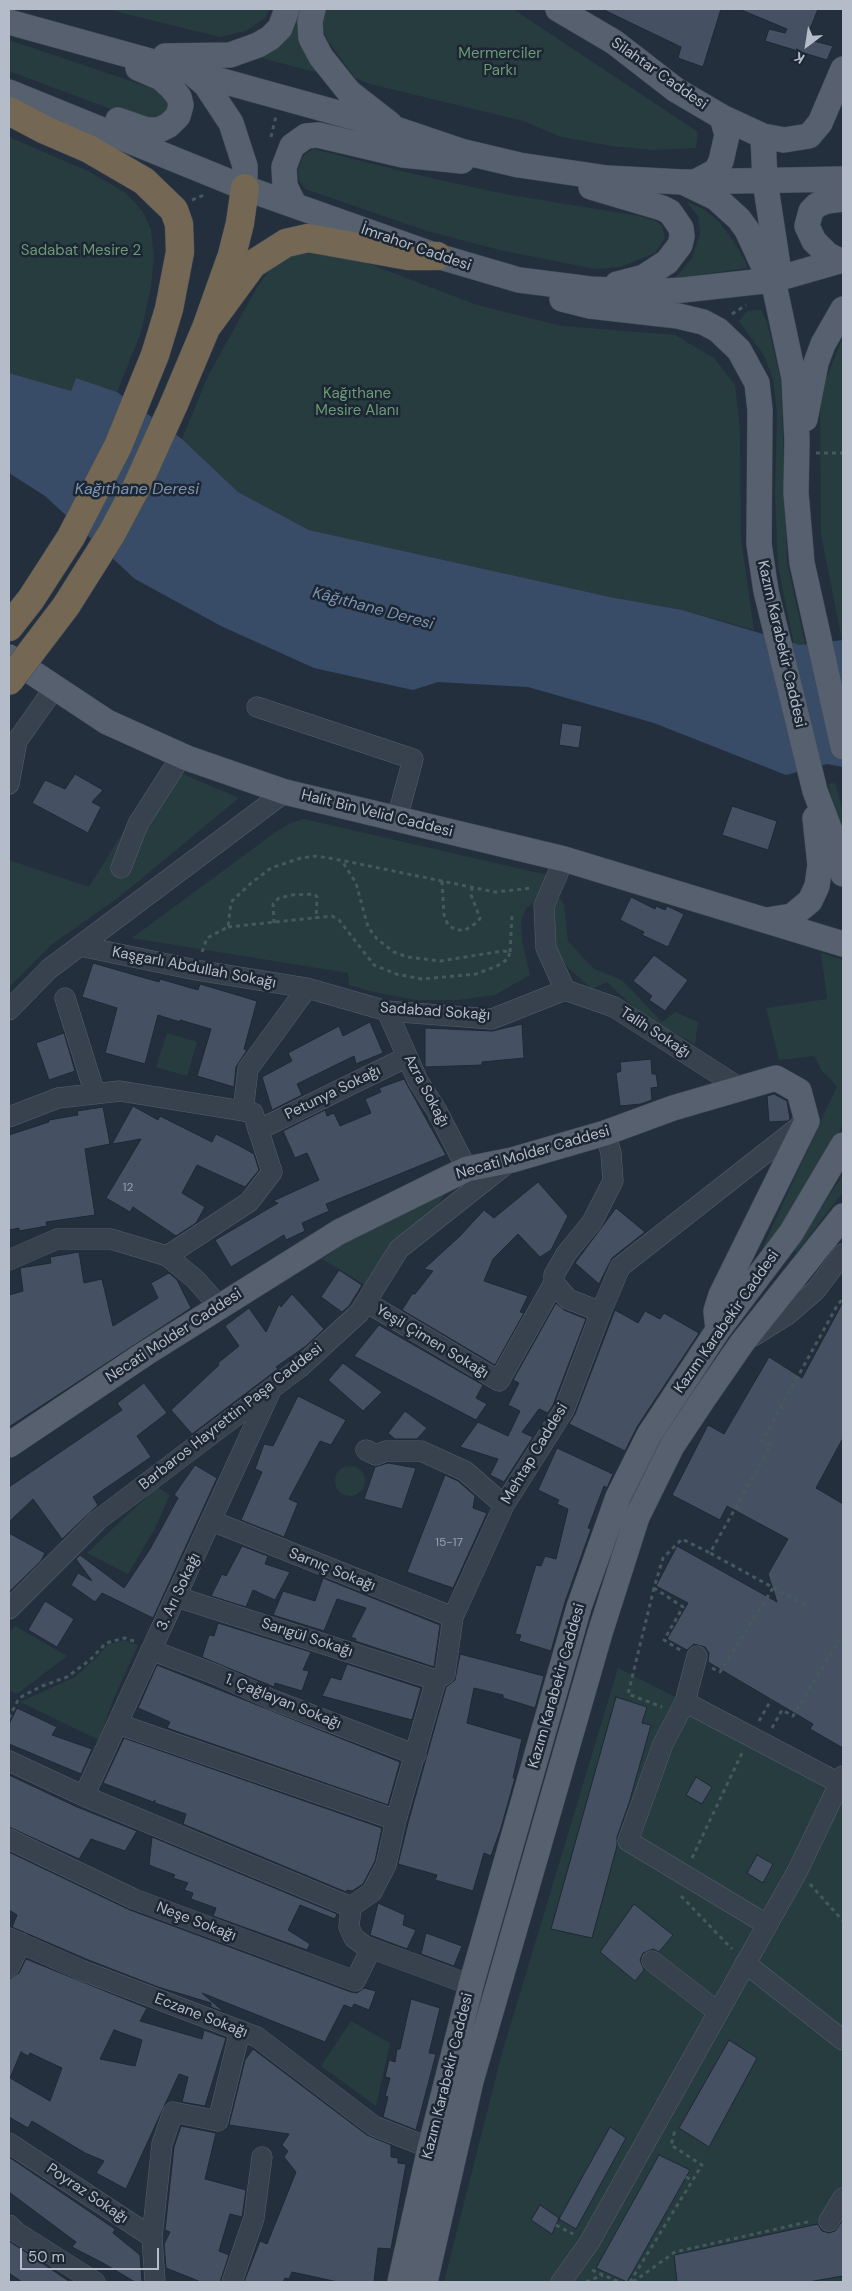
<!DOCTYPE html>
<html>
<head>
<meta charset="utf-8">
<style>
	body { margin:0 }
	#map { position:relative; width:852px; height:2291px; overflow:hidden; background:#242f3e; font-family:"DM Sans",sans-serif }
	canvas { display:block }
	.frame { position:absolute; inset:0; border:10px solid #b4bcc9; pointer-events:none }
	.north { position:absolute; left:782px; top:20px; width:50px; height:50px; -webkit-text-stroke:4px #1d2633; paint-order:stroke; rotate:211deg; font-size:14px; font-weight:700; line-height:20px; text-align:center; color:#b4bcc9 }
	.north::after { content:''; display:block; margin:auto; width:18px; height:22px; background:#b4bcc9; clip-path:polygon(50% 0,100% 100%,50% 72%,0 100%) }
	.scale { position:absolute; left:20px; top:2248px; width:139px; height:22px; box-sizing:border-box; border:2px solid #b4bcc9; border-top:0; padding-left:6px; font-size:15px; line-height:18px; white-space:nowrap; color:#b4bcc9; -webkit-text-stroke:4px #1d2633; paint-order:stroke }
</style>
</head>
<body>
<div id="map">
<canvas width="852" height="2291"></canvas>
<div class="frame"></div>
<div class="north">K</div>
<div class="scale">50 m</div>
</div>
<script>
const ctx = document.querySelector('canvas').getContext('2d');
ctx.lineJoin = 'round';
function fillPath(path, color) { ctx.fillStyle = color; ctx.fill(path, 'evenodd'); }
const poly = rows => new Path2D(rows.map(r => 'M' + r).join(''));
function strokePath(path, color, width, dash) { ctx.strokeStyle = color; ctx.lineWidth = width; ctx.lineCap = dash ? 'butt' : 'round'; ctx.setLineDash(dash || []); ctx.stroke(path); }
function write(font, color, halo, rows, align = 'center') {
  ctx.font = font + ' "DM Sans",sans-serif'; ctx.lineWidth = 5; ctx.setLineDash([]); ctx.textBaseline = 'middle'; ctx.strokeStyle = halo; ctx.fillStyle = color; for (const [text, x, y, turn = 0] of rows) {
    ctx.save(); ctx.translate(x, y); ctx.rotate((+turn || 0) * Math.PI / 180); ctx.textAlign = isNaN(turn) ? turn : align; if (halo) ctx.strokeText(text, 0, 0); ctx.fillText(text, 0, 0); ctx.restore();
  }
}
fillPath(poly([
	[106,9,269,9,265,18,246,31,220,37],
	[294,9,304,9,319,73,261,58,262,51],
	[327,9,513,9,698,132,696,148,653,150,612,146,561,137,523,121,370,84,355,78,326,38,321,20],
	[9,40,148,87,163,93,168,100,169,110,165,117,143,121,9,71],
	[9,137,88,171,126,193,143,212,151,230,154,256,151,287,141,332,117,392,76,378,71,391,9,373],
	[313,149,422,176,505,194,639,216,656,221,662,226,665,238,655,253,621,267,595,269,500,250,427,231,305,189,299,180,298,169,304,155],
	[688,202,705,210,720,223,736,245,745,261,747,268,675,278,692,258,700,233,698,216,688,204],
	[307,246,362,261,477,305,562,326,675,335,714,358,735,385,740,430,741,539,754,630,682,610,610,597,309,530,238,492,182,439,208,376,256,289,272,266],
	[756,310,761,310,767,322,781,381,787,562,808,657,797,659,778,566,775,495,777,413,773,380,765,357,739,321,747,311],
	[843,337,843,640,842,640,821,534,820,409,825,381],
	[164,766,239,798,118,898,51,945,9,987,9,860,89,887],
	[835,783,843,811,843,839,828,784],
	[304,819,548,875,541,898,526,908,521,921,522,941,530,975,495,995,458,1000,416,1000,378,993,349,985,348,973,132,938,277,831,291,823],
	[557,895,564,904,568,941,594,969,622,980,662,1022,675,1012,698,1022,695,1044,644,1017,607,982,592,989,568,968,554,947,553,914],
	[821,953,843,960,843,1123,834,1145,803,1198,766,1247,763,1247,837,1086,822,1071,814,1056,779,1060,766,1008,827,999],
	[167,1033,197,1042,187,1076,156,1067],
	[843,1175,843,1192,797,1252,793,1249],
	[448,1189,425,1224,370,1288,322,1259,369,1226],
	'335 1481a15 15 0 1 1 30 0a15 15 0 1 1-30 0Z',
	[157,1487,170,1495,154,1530,128,1574,87,1553],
	[15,1626,67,1656,17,1694,9,1690,9,1633],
	[124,1640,138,1645,113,1700,99,1740,20,1702,75,1677,97,1657,107,1645],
	[618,1668,685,1702,843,1776,843,2282,444,2282,502,2053],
	[351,2021,390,2043,376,2106,321,2066]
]), '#263c3f');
fillPath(poly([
	[9,373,71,391,76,378,117,392,182,439,238,492,309,530,610,597,682,610,800,645,843,640,843,767,827,764,786,775,654,723,528,687,438,682,413,690,314,668,221,626,135,579,45,496,9,473]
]), '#394c67');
const building = poly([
	[602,9,721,9,703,67,678,58,681,47,602,9],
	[739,9,818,9,806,39,833,46,827,60,765,41,769,29,785,33,787,29,739,9],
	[562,723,582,726,579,748,559,745,562,723],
	[75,774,103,790,92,802,101,807,88,833,32,803,45,780,65,789,75,774],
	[732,806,777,821,768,850,722,835,732,806],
	[631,897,655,909,656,906,665,910,667,906,684,914,668,947,642,935,644,932,620,920,631,897],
	[654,955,688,980,665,1011,649,1000,652,996,633,981,654,955],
	[93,963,159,982,160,979,198,990,200,984,257,1001,244,1049,247,1050,236,1067,234,1087,197,1076,211,1029,180,1020,180,1022,158,1015,145,1064,105,1053,117,1008,82,997,93,963],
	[370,1022,383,1053,356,1064,354,1056,297,1084,302,1095,272,1110,262,1077,292,1061,288,1053,339,1026,343,1036,370,1022],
	[522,1024,524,1058,482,1062,482,1065,425,1067,425,1028,492,1031,522,1024],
	[64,1033,75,1071,49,1080,36,1043,64,1033],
	[651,1059,652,1074,656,1074,658,1087,651,1088,652,1100,641,1104,620,1106,616,1073,621,1071,620,1062,651,1059],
	[404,1079,446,1155,326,1204,329,1211,302,1223,305,1231,286,1240,284,1235,231,1267,215,1240,278,1203,273,1201,319,1180,307,1153,295,1158,283,1131,325,1110,327,1116,334,1113,340,1126,371,1113,365,1099,381,1092,379,1088,404,1079],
	[774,1094,787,1101,790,1119,788,1121,769,1122,767,1096,774,1094],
	[133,1106,158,1120,160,1116,212,1142,216,1134,238,1145,254,1154,259,1170,245,1187,197,1165,182,1193,205,1207,196,1223,176,1236,133,1207,130,1212,106,1198,141,1139,112,1144,133,1106],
	[103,1107,110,1144,85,1149,95,1215,46,1222,47,1226,19,1231,19,1228,9,1230,9,1135,49,1122,49,1120,78,1115,77,1111,103,1107],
	[538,1182,568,1216,551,1250,540,1257,518,1234,493,1259,484,1281,528,1296,520,1312,524,1313,495,1365,402,1310,412,1294,415,1294,433,1271,424,1269,460,1236,484,1210,494,1218,538,1182],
	[616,1208,645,1232,612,1258,599,1284,575,1263,616,1208],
	[79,1252,84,1283,102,1279,113,1326,158,1298,151,1283,169,1273,177,1280,191,1308,9,1427,9,1295,23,1291,20,1268,51,1263,50,1257,79,1252],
	[339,1270,362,1285,349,1306,342,1312,321,1297,339,1270],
	[292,1294,324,1329,306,1346,276,1367,278,1369,192,1434,171,1410,219,1365,218,1363,239,1346,225,1326,249,1308,266,1332,279,1304,281,1307,292,1294],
	[843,1302,843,1438,816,1488,843,1504,843,1748,810,1729,813,1724,708,1662,709,1653,705,1647,694,1644,687,1650,667,1639,688,1603,656,1586,677,1546,777,1602,768,1574,788,1539,727,1506,720,1520,672,1495,708,1425,724,1434,769,1357,802,1378,843,1302],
	[556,1303,564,1310,586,1319,553,1405,548,1413,539,1409,522,1432,533,1437,504,1482,490,1475,498,1459,460,1447,478,1422,508,1436,520,1411,508,1405,519,1383,513,1380,556,1303],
	[615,1310,638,1323,645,1311,660,1319,664,1313,699,1333,637,1427,625,1451,569,1424,575,1414,615,1310],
	[379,1325,483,1385,476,1398,487,1404,476,1420,354,1356,379,1325],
	[343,1363,382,1392,363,1411,328,1380,343,1363],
	[144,1383,167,1413,137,1436,151,1457,93,1497,98,1505,62,1539,33,1499,9,1522,9,1487,122,1410,117,1403,144,1383],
	[298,1396,346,1420,331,1445,320,1441,289,1499,298,1503,284,1537,241,1520,262,1472,255,1469,264,1444,273,1446,298,1396],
	[405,1411,427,1428,417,1439,395,1439,388,1433,405,1411],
	[557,1448,613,1474,607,1488,604,1486,588,1528,591,1529,565,1602,551,1651,519,1641,521,1635,515,1634,536,1565,541,1566,545,1556,556,1559,568,1509,557,1504,559,1500,538,1490,557,1448],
	[388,1463,416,1468,402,1509,364,1499,375,1467,388,1463],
	[195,1465,217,1478,153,1618,102,1593,95,1602,71,1585,78,1573,92,1581,76,1559,80,1555,124,1588,150,1549,178,1498,174,1495,195,1465],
	[445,1475,458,1481,475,1496,473,1508,487,1513,453,1588,407,1572,445,1475],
	[9,1533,45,1553,41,1561,9,1592,9,1533],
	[242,1546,268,1556,265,1564,290,1572,275,1600,253,1590,246,1607,211,1596,222,1574,226,1576,242,1546],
	[323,1578,440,1625,434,1667,355,1641,356,1639,351,1637,366,1608,337,1599,324,1631,273,1615,283,1591,315,1601,323,1578],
	[45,1601,74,1619,57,1647,28,1630,45,1601],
	[218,1623,311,1652,303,1670,309,1671,302,1691,275,1683,274,1687,202,1657,209,1635,214,1636,218,1623],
	[460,1654,544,1676,535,1708,503,1698,503,1695,474,1688,467,1723,522,1739,513,1778,515,1778,501,1828,491,1856,484,1853,473,1891,435,1880,437,1875,398,1864,408,1823,446,1687,455,1680,460,1654],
	[347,1664,421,1688,412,1720,322,1696,331,1677,341,1680,347,1664],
	[157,1665,400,1762,388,1805,167,1728,170,1722,138,1708,157,1665],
	[616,1697,647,1707,642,1723,651,1725,629,1803,617,1837,617,1846,592,1938,551,1929,616,1697],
	[17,1708,57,1727,52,1735,92,1749,81,1774,9,1744,9,1724,17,1708],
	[124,1738,382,1828,375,1861,363,1884,352,1891,347,1890,346,1892,183,1824,186,1814,155,1803,155,1800,153,1802,103,1783,124,1738],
	[9,1775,77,1807,137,1831,125,1851,91,1839,79,1859,9,1827,9,1775],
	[696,1777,712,1787,702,1804,686,1795,696,1777],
	[152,1837,337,1914,335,1919,300,1905,288,1930,310,1944,307,1950,213,1916,216,1908,191,1899,193,1893,184,1890,188,1883,173,1878,175,1875,149,1865,152,1837],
	[9,1852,130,1910,351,1992,357,1993,364,1988,376,1991,369,2010,354,2004,352,2008,344,2005,325,2042,202,1993,224,2012,211,2007,211,2003,158,1987,86,1959,12,1927,17,1915,9,1910,9,1852],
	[757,1855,773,1864,763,1883,747,1873,757,1855],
	[378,1903,405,1915,403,1925,416,1930,407,1949,370,1935,378,1903],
	[634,1904,673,1935,659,1952,653,1949,643,1953,640,1960,644,1970,635,1981,600,1952,634,1904],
	[426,1933,462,1946,454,1966,421,1954,426,1933],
	[26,1959,147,2008,140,2021,202,2039,204,2030,226,2038,205,2106,182,2102,188,2077,179,2074,126,2189,96,2173,104,2161,85,2153,32,2121,28,2128,9,2117,9,1979,19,1973,26,1959],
	[114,2030,142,2040,135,2066,100,2059,114,2030],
	[21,2052,28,2056,30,2053,62,2068,50,2101,10,2078,21,2052],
	[411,1999,440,2008,429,2053,436,2054,416,2130,383,2117,388,2097,385,2096,390,2078,385,2077,389,2060,395,2062,397,2049,400,2049,411,1999],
	[729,2040,757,2058,709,2147,679,2128,729,2040],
	[253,2049,367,2135,391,2145,391,2157,398,2158,398,2163,406,2164,391,2249,378,2248,374,2282,338,2282,292,2272,289,2279,285,2278,283,2282,244,2282,260,2241,267,2244,296,2172,284,2157,288,2151,282,2145,289,2134,229,2125,245,2060,253,2049],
	[181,2126,216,2133,205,2179,246,2190,242,2217,230,2214,219,2251,229,2255,220,2282,201,2282,166,2268,164,2244,170,2232,165,2230,174,2147,181,2126],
	[610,2127,626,2138,576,2229,559,2219,610,2127],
	[659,2155,690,2170,627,2282,596,2268,659,2155],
	[9,2157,115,2229,113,2233,140,2255,142,2282,135,2282,103,2263,72,2247,76,2242,9,2192,9,2157],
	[540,2205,559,2218,552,2234,531,2220,540,2205],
	[843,2220,843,2276,808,2282,677,2282,674,2255,818,2224,822,2231,829,2233,835,2231,843,2220],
	[9,2241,39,2261,70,2282,22,2282,9,2273,9,2241]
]);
fillPath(building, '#455162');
strokePath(building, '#1f2835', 1);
const minor = poly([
	[257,707,413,759,397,819],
	[9,784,17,741,55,687],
	[121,868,138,824,182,755],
	[80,946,196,970,307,988],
	[565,990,614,1007,740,1088],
	[65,998,95,1094],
	[9,1010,49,969,285,792],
	[387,1011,418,1081,437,1111,467,1169],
	[9,1117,58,1098,120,1091,243,1111,248,1069,307,988,387,1011,492,1019,565,990,546,948,544,906,564,859],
	[258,1130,407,1057],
	[167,1256,249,1202,272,1172,253,1113,243,1111],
	[9,1260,57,1239,111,1239,167,1256,195,1279,220,1307],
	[366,1302,499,1381,554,1283],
	[601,1312,568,1299,554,1283,554,1275,566,1254,592,1222,613,1181,611,1153,605,1133],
	[750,1338,787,1315,816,1290,843,1254],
	[366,1450,376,1455,386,1451,421,1451,465,1471,504,1505],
	[212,1521,453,1617],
	[177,1597,436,1680],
	[9,1609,98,1520,299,1368,359,1313,399,1249,510,1161],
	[151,1650,217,1675,273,1700,416,1755],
	[697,1656,685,1702,663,1744,628,1841,766,1924],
	[685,1702,839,1783],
	[118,1724,396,1820],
	[9,1761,84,1796,351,1907,349,1927,354,1938,365,1946,471,1985],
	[84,1796,270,1392],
	[9,1839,134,1899,355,1981,371,1949],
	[351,1907,372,1892,386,1865,396,1820,436,1680,445,1674,453,1617,504,1505,564,1410,601,1312,620,1267,805,1122],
	[9,1938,81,1970,257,2037,374,2126,430,2148],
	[652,1961,718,2012],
	[745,1963,843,2040],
	[9,1967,21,1943],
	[9,2143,152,2237,155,2282],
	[829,2221,843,2198],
	[9,2225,16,2232,95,2282],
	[152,2237,162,2144,173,2112,218,2121,240,2031],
	[232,2282,254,2218,262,2157],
	[561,2282,589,2243,798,1870,843,1776]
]);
const major = poly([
	[313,9,310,22,311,38,321,57,349,92,390,124],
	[558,9,614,42,676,90,722,117,763,136,784,140,809,136,820,123,843,69],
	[9,22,396,129,464,152,519,165,607,178,682,182,843,179],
	[165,56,230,55,258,45,270,38,280,28,287,9],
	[191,72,206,85,231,123,245,166,245,188],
	[9,92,245,188,437,256,519,280,590,289,647,292,683,290,773,280,843,260],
	[118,120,147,130,159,130,169,125,178,116,181,105,179,97,171,87,161,78,138,68],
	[763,136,765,181,778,266,774,277],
	[695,182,716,171,721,161,727,135,722,117],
	[687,184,716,198,739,219,747,230,764,267,773,280,794,378,797,440,796,493,802,563,843,747],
	[591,187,662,208,670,212,681,228,682,236,680,245,667,262,644,277,617,284],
	[294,204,285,186,284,167,292,146,306,136,318,135,403,155,462,161],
	[840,261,828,255,814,241,807,226,811,211,817,205,827,201,843,199],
	[562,299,590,306,678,316,703,322,718,330,739,350,757,383,760,410,759,544,766,591,815,791,834,841,843,874],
	[805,419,816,363,823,344,843,309],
	[9,657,107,722,187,758,285,792,564,859,843,944],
	[767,920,792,916,810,901,817,886,820,865,815,818],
	[9,1445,146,1353,339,1232,444,1180,467,1169,512,1160,605,1133,673,1108,776,1078,799,1091,807,1121,721,1295,716,1311,718,1330],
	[400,2282,430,2148,471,1985,579,1607,618,1497,649,1435,718,1330,791,1233,843,1145],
	[425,2282,471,2081,600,1633,637,1517,672,1446,704,1398,742,1343,843,1216]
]);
const highway = poly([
	[9,111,45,130,89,149,144,181,174,210,179,224,180,252,169,309,155,355,118,446,71,537,31,599,9,627],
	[206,328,253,264,286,243,308,238,408,256,437,256],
	[174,404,206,328,232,255,240,223,245,188]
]);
strokePath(minor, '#565f6c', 21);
strokePath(major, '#414a57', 26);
strokePath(highway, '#434c59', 29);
strokePath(poly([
	[271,137,276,116],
	[192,200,204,195],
	[732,314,746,305],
	[816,453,843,453],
	[442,881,444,915,448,925,456,930,465,930,478,922,480,918,471,895,472,888],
	[274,923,273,904,279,898,292,895,314,894,317,897,316,919],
	[228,927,332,916,339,920,374,965,396,974,422,979,476,974,497,966,508,959,510,952,503,951,440,961,407,957,394,952,377,939,368,927,356,883,342,861],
	[202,952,207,938,228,927,231,902,250,884,271,868,301,858,317,856,345,861,495,892,532,888],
	[510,952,512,916],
	[654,1588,628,1694,662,1707],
	[805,1605,710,1553,771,1445,762,1441,838,1304,843,1299],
	[680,1650,664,1640,683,1607,654,1588,663,1558,682,1539,710,1553],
	[712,1668,720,1672,773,1588],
	[9,1718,19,1698,42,1686,67,1677,90,1660,106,1643,125,1638,136,1642],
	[759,1721,771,1700],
	[772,1728,782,1710,793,1716,843,1634],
	[692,1858,742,1753],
	[810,1884,843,1921],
	[681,1896,732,1949],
	[686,2177,693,2181],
	[556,2225,573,2234],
	[592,2270,619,2282],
	[586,2282,603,2275],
	[630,2282,702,2165,671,2145,675,2130],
	[633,2282,675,2252,812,2221]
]), '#44595c', 3, [4, 4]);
strokePath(minor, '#38414e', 20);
strokePath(major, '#56606e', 25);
strokePath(highway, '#746855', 28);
const highwayBridge = poly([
	[9,681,66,606,112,533,137,486,174,404]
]);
strokePath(highwayBridge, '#434c59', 29, []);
strokePath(highwayBridge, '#746855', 28);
write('12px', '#98a1af', null, [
	["12",128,1188],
	["15-17",449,1543]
]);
write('15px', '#6b9a76', '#1d2633', [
	["Mermerciler",500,54],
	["Parkı",500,71],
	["Sadabat Mesire 2",81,251],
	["Kağıthane",357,394],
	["Mesire Alanı",357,411]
]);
write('15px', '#b4bcc9', '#1d2633', [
	["Silahtar Caddesi",659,74,35],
	["İmrahor Caddesi",416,248,19],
	["Kazım Karabekir Caddesi",781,644,77],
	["Halit Bin Velid Caddesi",377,814,14],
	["Kaşgarlı Abdullah Sokağı",194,968,11],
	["Sadabad Sokağı",435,1012,4],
	["Talih Sokağı",655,1033,33],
	["Azra Sokağı",426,1091,62],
	["Petunya Sokağı",333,1093,-26],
	["Necati Molder Caddesi",533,1153,-16],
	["Kazım Karabekir Caddesi",727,1322,-55],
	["Necati Molder Caddesi",174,1336,-33],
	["Yeşil Çimen Sokağı",432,1342,31],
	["Barbaros Hayrettin Paşa Caddesi",231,1417,-38],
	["Mehtap Caddesi",535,1454,-59],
	["Sarnıç Sokağı",332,1570,22],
	["3. Arı Sokağı",179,1592,-65],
	["Sarıgül Sokağı",307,1638,18],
	["Kazım Karabekir Caddesi",557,1686,-74],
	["1. Çağlayan Sokağı",283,1702,22],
	["Neşe Sokağı",196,1922,21],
	["Eczane Sokağı",201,2016,21],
	["Kazım Karabekir Caddesi",448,2076,-76],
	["Poyraz Sokağı",87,2194,34]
]);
write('italic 16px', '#7c92b1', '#1d2633', [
	["Kağıthane Deresi",137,490],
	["Kâğıthane Deresi",373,609,15]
]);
</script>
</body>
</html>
